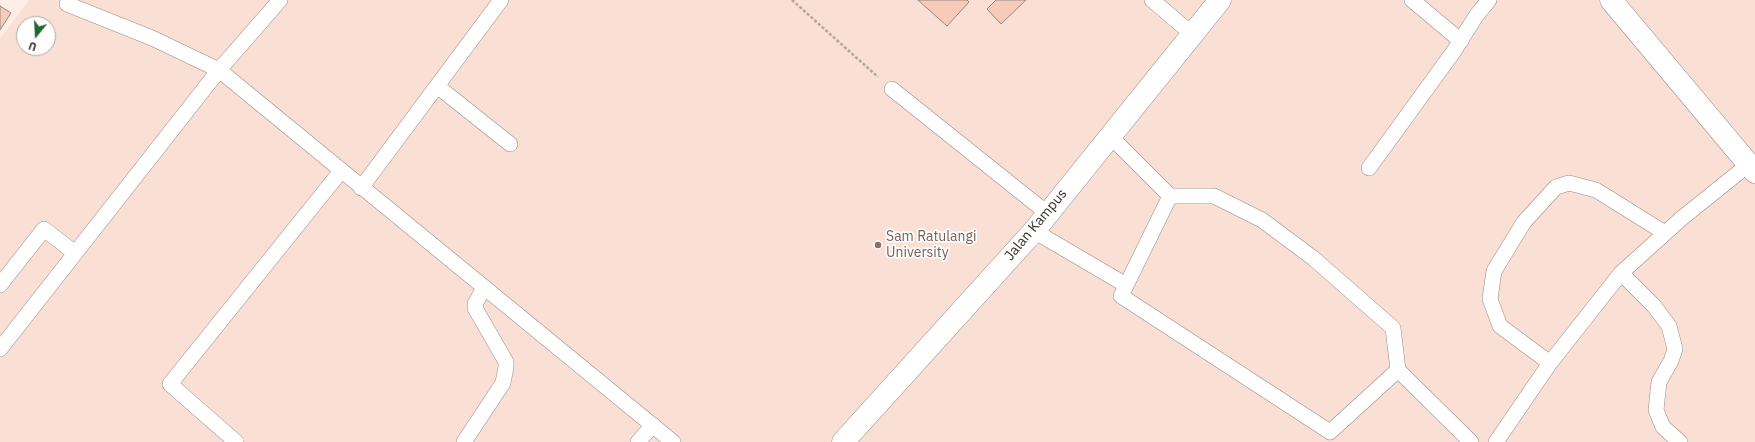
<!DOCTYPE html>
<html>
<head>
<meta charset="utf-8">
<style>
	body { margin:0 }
	#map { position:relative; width:1755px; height:442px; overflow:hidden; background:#ffede6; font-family:"IBM Plex Sans",sans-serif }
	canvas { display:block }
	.north { position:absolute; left:16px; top:16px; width:40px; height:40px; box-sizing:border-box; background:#fefefe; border:1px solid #aeabaa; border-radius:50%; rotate:198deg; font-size:11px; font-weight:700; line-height:16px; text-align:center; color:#362f2c }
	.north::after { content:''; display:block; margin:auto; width:14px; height:18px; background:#256630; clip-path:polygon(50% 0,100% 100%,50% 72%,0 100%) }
</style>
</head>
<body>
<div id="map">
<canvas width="1755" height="442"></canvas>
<div class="north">U</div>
</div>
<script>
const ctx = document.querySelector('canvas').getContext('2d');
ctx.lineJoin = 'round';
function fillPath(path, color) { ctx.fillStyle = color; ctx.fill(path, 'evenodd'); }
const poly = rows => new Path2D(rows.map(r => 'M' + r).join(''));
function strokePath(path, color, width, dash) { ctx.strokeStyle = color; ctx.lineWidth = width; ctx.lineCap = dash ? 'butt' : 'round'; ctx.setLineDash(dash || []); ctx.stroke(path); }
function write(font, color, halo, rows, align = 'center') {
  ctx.font = font + ' "IBM Plex Sans",sans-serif'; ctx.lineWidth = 3.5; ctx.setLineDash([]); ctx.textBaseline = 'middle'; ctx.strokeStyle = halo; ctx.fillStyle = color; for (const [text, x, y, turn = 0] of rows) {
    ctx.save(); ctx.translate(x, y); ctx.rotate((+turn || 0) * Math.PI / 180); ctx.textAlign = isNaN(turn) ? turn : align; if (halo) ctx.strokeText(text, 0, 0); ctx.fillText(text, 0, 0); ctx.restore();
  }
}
fillPath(poly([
	[29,0,1755,0,1755,442,0,442,0,39],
	[24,24,48,24,48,48,24,48]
]), '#f9dfd4');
const building = poly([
	[918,0,967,0,969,2,947,26,918,0],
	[996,0,1026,0,1001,24,987,9,996,0],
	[0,6,11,13,0,30,0,6]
]);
fillPath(building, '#f6cbba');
strokePath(building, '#978780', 1);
const lane = poly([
	[1152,0,1192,34],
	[1412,0,1461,41],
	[67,4,152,38,219,70,673,442],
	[437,86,510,144],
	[892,89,1047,213],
	[1110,136,1170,196,1121,296,1330,432,1398,370,1471,442],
	[1369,168,1454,51,1476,16,1489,0],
	[361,188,501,0],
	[1170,196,1214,196,1262,220,1313,258,1393,328,1398,370],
	[1034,231,1126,285],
	[1621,273,1654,306,1669,326,1675,349,1671,361,1659,382,1656,410,1663,427,1680,442],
	[0,285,44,229,75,253],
	[0,349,219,70,280,0],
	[1550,363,1500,326,1490,299,1494,271,1524,222,1556,187,1569,183,1596,190,1665,233],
	[236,442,170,384,341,171],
	[464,442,503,383,506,367,506,362,475,308,475,304,484,288],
	[638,442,653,425],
	[1496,442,1550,363,1621,273,1682,218,1748,165]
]);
const secondary = poly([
	[1611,0,1755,172],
	[843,442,1034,231,1220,0]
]);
strokePath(lane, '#9b8a84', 16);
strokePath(secondary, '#9b8a84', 23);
strokePath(poly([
	[792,0,878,77]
]), '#b3a6a0', 2.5, [3, 2]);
strokePath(lane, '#fff', 15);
strokePath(secondary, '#fff', 22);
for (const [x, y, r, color] of [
	[878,245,4,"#8d6e63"]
]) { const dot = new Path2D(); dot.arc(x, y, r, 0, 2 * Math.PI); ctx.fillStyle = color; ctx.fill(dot); strokePath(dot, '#fefefe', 1.5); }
write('14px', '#362f2c', '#fefefe', [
	["Jalan Kampus",1036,225,-50]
]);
write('14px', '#785e54', '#fefefe', [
	["Sam Ratulangi",886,237],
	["University",886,253]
], 'left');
</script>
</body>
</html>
